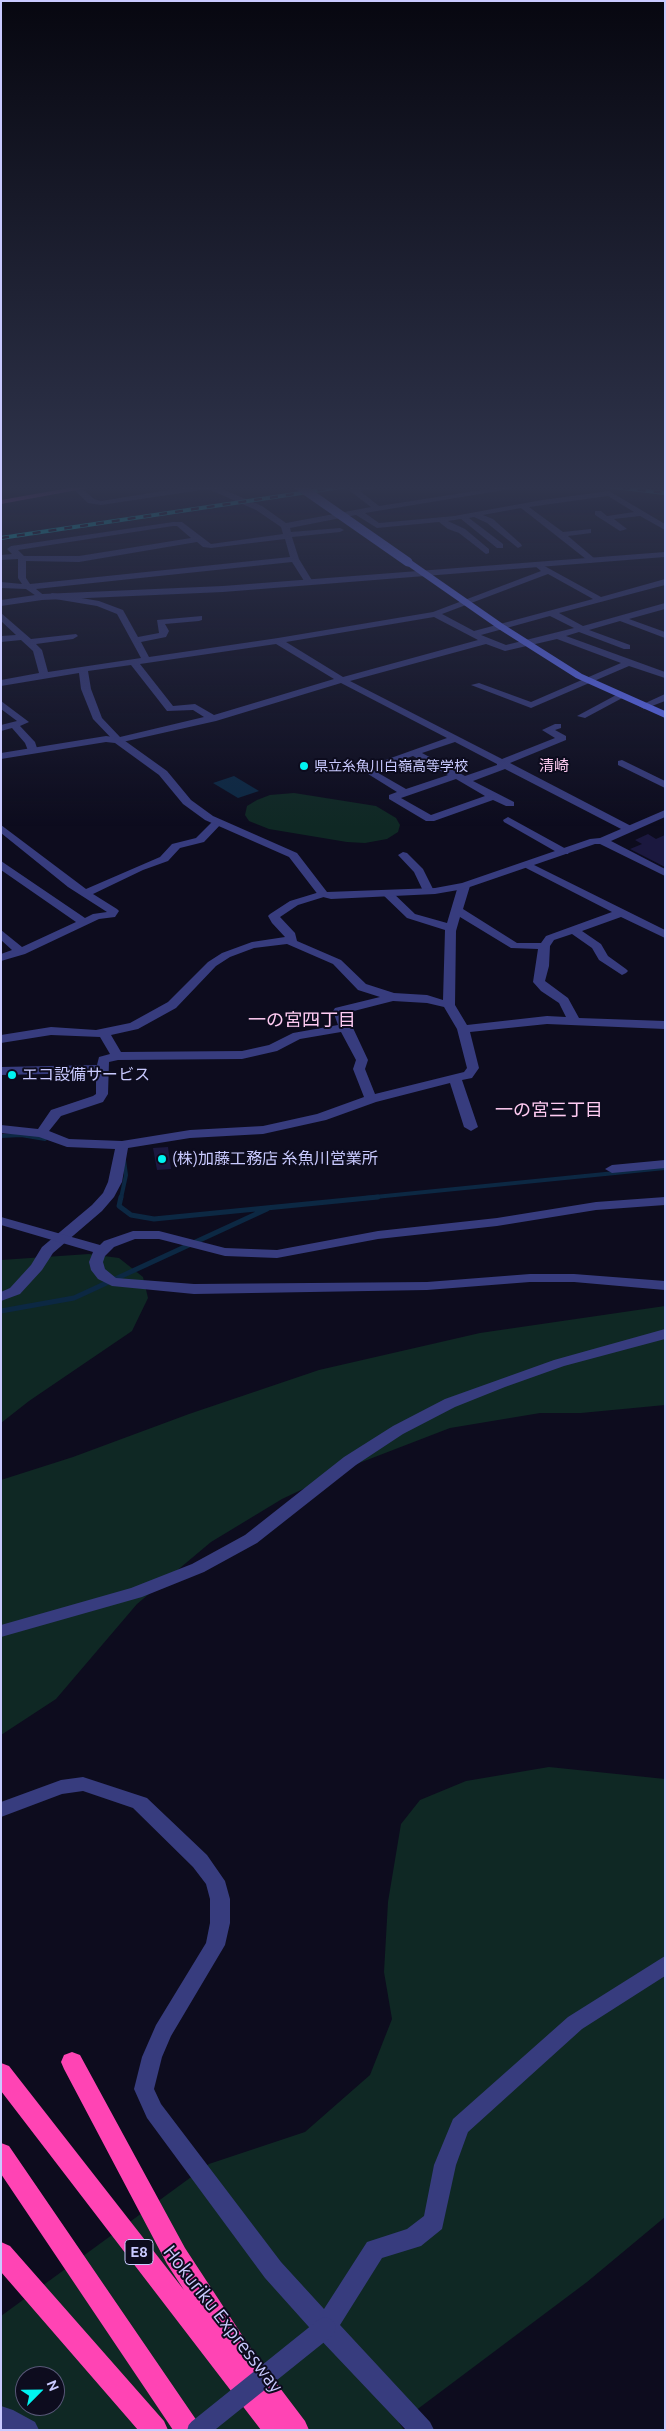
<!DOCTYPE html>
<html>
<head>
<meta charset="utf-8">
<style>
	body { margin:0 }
	#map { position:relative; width:666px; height:2431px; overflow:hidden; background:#0d0c1e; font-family:Ubuntu,sans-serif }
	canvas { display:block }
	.frame { position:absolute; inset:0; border:2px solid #c9caff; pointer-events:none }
	.north { position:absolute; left:15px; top:2366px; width:50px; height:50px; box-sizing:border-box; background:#0d0c1e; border:1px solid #585878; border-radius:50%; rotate:67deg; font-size:14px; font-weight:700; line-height:20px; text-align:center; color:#c9caff }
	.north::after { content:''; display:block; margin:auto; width:18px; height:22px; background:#00f4f0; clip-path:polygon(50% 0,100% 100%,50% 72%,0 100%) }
</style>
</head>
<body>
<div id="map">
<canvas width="666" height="2431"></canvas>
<div class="frame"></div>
<div class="north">N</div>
</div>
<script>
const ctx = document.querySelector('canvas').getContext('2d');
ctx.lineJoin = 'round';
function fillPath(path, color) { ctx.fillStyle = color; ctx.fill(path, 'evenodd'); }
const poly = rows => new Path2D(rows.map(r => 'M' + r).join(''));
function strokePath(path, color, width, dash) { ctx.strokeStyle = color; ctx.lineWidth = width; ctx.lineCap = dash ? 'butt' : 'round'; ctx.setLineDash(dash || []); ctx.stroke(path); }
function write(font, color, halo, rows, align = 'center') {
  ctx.font = font + ' Ubuntu,"Noto Sans JP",sans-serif'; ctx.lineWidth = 4; ctx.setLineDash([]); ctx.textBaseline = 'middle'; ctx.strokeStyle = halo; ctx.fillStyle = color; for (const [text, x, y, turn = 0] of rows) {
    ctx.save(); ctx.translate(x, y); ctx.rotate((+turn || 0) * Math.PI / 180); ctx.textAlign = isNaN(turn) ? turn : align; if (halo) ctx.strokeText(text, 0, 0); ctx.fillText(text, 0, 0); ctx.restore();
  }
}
fillPath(poly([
	[294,793,376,806,396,818,400,825,398,832,387,839,365,843,347,842,269,829,249,821,245,815,247,806,257,800,270,795],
	[89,1254,119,1258,143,1277,148,1298,132,1331,29,1401,1,1423,1,1260],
	[665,1306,665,1405,581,1413,540,1413,450,1428,354,1465,282,1499,211,1542,137,1604,56,1699,1,1735,1,1480,73,1457,189,1414,319,1370,480,1333],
	[549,1767,665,1779,665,2217,587,2282,399,2423,404,2430,1,2430,1,2316,209,2164,305,2132,370,2075,392,2019,384,1972,388,1902,401,1824,420,1800,466,1781],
	[25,2376,55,2376,55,2406,25,2406]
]), '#0f2824');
fillPath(poly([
	[234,776,259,791,238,798,213,783]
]), '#0c2843');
strokePath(poly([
	[1,1136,21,1135,45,1139],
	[121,1198,126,1175,124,1160],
	[365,1198,665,1168]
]), '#0c2843', 4);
strokePath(poly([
	[121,1197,119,1206,131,1215,154,1219,378,1197],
	[1,1311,74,1298,267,1209]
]), '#0c2843', 5);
fillPath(poly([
	[648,834,656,839,665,835,665,867,630,849,642,844,635,840],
	[168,1147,171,1169,157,1170,153,1148]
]), '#1b183f');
fillPath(poly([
	[70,486,79,486,94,499,101,501,194,486,215,486,262,506,286,523,371,507,350,491,349,489,353,487,392,486,360,491,379,506,508,486,528,486,365,513,379,523,454,516,542,500,609,491,665,524,665,530,640,516,614,519,627,529,620,531,595,515,595,511,601,511,607,516,634,512,608,496,529,507,563,532,591,529,591,533,568,536,594,558,595,560,591,563,521,508,483,515,493,519,521,544,522,546,518,548,487,523,474,517,469,518,503,544,503,548,497,548,461,519,448,521,465,529,489,549,489,553,486,554,459,533,448,529,439,522,377,528,356,515,290,528,291,532,340,528,344,530,340,532,292,537,299,559,313,582,309,585,306,584,292,562,36,589,46,597,42,600,26,589,1,588,1,582,22,584,18,578,18,559,1,560,1,555,12,554,7,549,11,546,173,522,182,522,211,544,283,534,281,527,256,510,208,489,101,505,88,503,70,486],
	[173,526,177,526,191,538,79,556,24,556,18,550,173,526],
	[285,539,290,557,30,584,26,578,26,561,79,562,197,542,203,547,211,548,285,539],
	[539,563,601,597,665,579,665,585,559,613,583,626,665,603,665,609,629,619,665,632,665,638,620,621,589,630,630,645,630,649,624,649,579,632,566,636,665,672,665,678,629,666,531,708,471,685,479,683,531,702,621,663,557,639,505,651,486,644,350,681,502,759,555,738,542,730,555,724,561,724,561,728,555,730,566,736,566,740,510,763,633,827,633,831,625,831,505,769,473,781,514,802,514,806,506,806,493,800,434,821,426,821,389,799,389,795,397,792,360,769,447,738,341,683,216,721,118,743,115,742,93,719,81,689,79,673,1,686,1,680,39,673,33,651,21,640,1,642,1,636,16,635,1,621,1,613,31,639,76,634,78,636,73,639,36,644,42,650,48,672,141,658,117,614,97,606,49,598,48,596,52,593,99,601,123,610,138,637,159,633,157,620,202,616,202,620,199,621,165,624,169,631,166,637,141,642,149,657,278,638,433,612,541,571,535,566,539,563],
	[548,574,593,599,474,631,442,614,548,574],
	[550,616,574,628,506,645,481,635,550,616],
	[434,617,478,640,343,677,286,642,434,617],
	[276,644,334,679,214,715,195,704,173,706,140,664,276,644],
	[131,665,167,711,193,710,204,717,120,737,102,718,91,689,88,671,131,665],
	[455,742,497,764,497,765,465,776,422,753,455,742],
	[413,756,448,775,406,789,373,770,413,756],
	[456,779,485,796,431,815,401,798,456,779],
	[618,694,626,696,585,718,577,716,618,694],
	[665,694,665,701,644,709,639,706,665,694],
	[1,701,29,722,20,726,35,742,38,751,37,753,29,753,25,743,12,728,1,731,1,725,17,721,1,709,1,701],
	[622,760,665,781,665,788,618,765,618,761,622,760],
	[508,817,568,850,569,852,568,854,560,854,504,822,503,820,508,817],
	[218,819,223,822,204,842,180,848,168,861,143,870,93,894,117,909,119,911,115,917,99,919,25,954,1,961,1,954,12,950,1,940,1,930,22,947,76,922,1,870,1,861,85,918,93,914,107,912,68,887,1,833,1,825,86,889,160,857,172,844,196,838,214,820,218,819],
	[403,852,407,853,423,869,434,891,432,893,424,893,414,872,398,855,403,852],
	[528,862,665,930,665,938,621,917,582,931,601,944,608,956,626,969,628,971,626,973,622,975,599,960,592,948,572,934,554,940,550,946,549,966,545,981,568,998,579,1018,665,1021,665,1029,547,1024,470,1032,479,1068,472,1078,462,1080,478,1127,471,1131,464,1127,450,1083,376,1102,326,1120,263,1134,190,1138,128,1148,122,1182,114,1197,102,1211,53,1253,42,1270,20,1294,1,1301,1,1292,10,1288,31,1265,42,1247,92,1205,103,1193,108,1182,115,1149,67,1147,39,1137,1,1133,1,1125,38,1129,51,1110,93,1096,96,1094,96,1077,91,1073,1,1075,1,1067,97,1065,99,1057,110,1054,100,1037,51,1035,1,1043,1,1035,51,1027,96,1030,130,1023,168,1002,208,962,222,953,252,942,285,937,272,923,268,916,270,914,290,901,323,891,329,894,327,896,298,905,280,917,295,933,297,941,341,960,366,984,394,993,427,995,443,1000,445,930,407,918,381,893,387,890,391,891,415,914,447,923,458,886,464,883,468,884,470,886,463,909,517,943,541,943,546,936,612,912,524,867,524,863,528,862],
	[460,917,511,948,538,949,533,982,541,991,559,1003,566,1017,547,1016,467,1025,455,1005,456,931,460,917],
	[287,944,333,964,358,990,380,997,335,1008,333,1011,338,1025,293,1033,269,1045,242,1051,121,1052,111,1035,138,1029,176,1008,216,966,230,957,254,948,287,944],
	[393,1001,427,1003,444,1007,457,1029,467,1068,464,1072,375,1094,365,1069,368,1060,346,1013,393,1001],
	[341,1032,356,1060,353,1069,364,1097,317,1114,263,1126,190,1130,122,1141,69,1139,49,1131,61,1116,103,1102,108,1094,109,1062,118,1060,242,1059,277,1051,300,1039,341,1032],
	[665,1160,665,1168,612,1173,605,1169,612,1165,665,1160],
	[83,1777,147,1798,207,1855,225,1881,230,1899,230,1923,225,1945,171,2036,162,2057,154,2089,161,2104,281,2262,324,2309,367,2242,407,2229,424,2216,434,2165,453,2119,568,2017,665,1956,665,1976,582,2029,468,2132,456,2165,442,2229,421,2246,382,2258,340,2325,430,2422,434,2430,406,2430,317,2336,265,2278,147,2118,134,2089,142,2057,156,2025,206,1943,210,1923,210,1899,206,1884,193,1867,133,1808,83,1791,62,1794,1,1817,1,1802,61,1780,83,1777],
	[1,2406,13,2410,35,2422,39,2430,1,2430,1,2406]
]), '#373c7e');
fillPath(poly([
	[665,552,665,557,223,592,42,600,1,606,1,600,42,594,223,586,665,552],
	[106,736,121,738,167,771,191,800,213,816,297,853,327,892,435,888,462,883,590,839,600,838,665,810,665,817,611,841,665,869,665,876,600,844,595,844,464,889,435,894,331,899,319,896,289,857,205,820,183,804,159,775,115,743,106,742,1,759,1,753,106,736],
	[665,1197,665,1205,596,1210,497,1226,378,1239,277,1258,225,1256,159,1239,135,1239,114,1247,105,1256,103,1262,105,1269,116,1278,194,1284,427,1282,530,1274,574,1274,665,1281,665,1290,574,1282,530,1282,427,1290,194,1294,112,1286,98,1279,91,1270,89,1262,93,1252,1,1225,1,1217,100,1245,104,1241,133,1231,159,1231,225,1248,277,1250,378,1231,497,1218,596,1202,665,1197],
	[665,1329,665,1339,564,1366,505,1387,455,1407,403,1434,356,1465,257,1543,204,1572,142,1597,1,1637,1,1625,131,1588,192,1564,245,1535,344,1457,393,1426,445,1399,554,1360,665,1329]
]), '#373c7e');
fillPath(poly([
	[405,560,411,560,503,624,582,674,665,711,665,718,576,678,497,628,405,564,405,560]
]), '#606fff');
fillPath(poly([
	[80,486,99,486,1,504,1,500,80,486]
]), '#d44ada');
fillPath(poly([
	[72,2052,80,2055,185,2248,255,2355,305,2421,309,2430,261,2430,1,2091,1,2063,9,2066,184,2290,167,2264,64,2069,61,2062,64,2055,72,2052],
	[1,2143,9,2146,197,2421,201,2430,173,2430,1,2174,1,2143],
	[1,2242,10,2246,164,2421,168,2430,138,2430,1,2272,1,2242]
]), '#ff44b4');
const rail = poly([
	[606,486,665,493],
	[1,538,348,486]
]);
strokePath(rail, '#00f4f0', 4);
strokePath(rail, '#0d0c1e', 2.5, [8]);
strokePath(poly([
	[198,2430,325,2328]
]), '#373c7e', 21);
strokePath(poly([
	[299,486,408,562]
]), '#606fff', 9);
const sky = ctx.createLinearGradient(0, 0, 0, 827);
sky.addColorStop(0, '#070710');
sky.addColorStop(0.59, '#2f344c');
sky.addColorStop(1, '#2f344c00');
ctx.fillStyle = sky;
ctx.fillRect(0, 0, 666, 827);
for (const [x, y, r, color] of [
	[304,766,5,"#00f4f0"],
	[12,1075,5,"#00f4f0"],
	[162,1159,5,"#00f4f0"]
]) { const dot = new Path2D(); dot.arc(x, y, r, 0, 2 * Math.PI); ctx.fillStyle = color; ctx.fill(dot); strokePath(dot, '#0d0c1e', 2); }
write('14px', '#c9caff', '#0d0c1e', [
	["県立糸魚川白嶺高等学校",314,766]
], 'left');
write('15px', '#ffcbf2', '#0d0c1e', [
	["清崎",554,766]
]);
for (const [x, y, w] of [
	[139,2252,28]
]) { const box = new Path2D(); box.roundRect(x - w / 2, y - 12.5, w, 25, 4); ctx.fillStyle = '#0d0c1e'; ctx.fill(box); strokePath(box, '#c9caff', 1); }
write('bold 15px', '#c9caff', null, [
	["E8",139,2252]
]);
write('16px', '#c9caff', '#0d0c1e', [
	["エコ設備サービス",22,1075],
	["(株)加藤工務店 糸魚川営業所",172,1159]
], 'left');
write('18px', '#ffcbf2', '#0d0c1e', [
	["一の宮四丁目",302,1020],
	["一の宮三丁目",549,1110]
]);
write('19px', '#c9caff', '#0d0c1e', [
	["Hokuriku Expressway",223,2319,52]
]);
</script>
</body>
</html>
